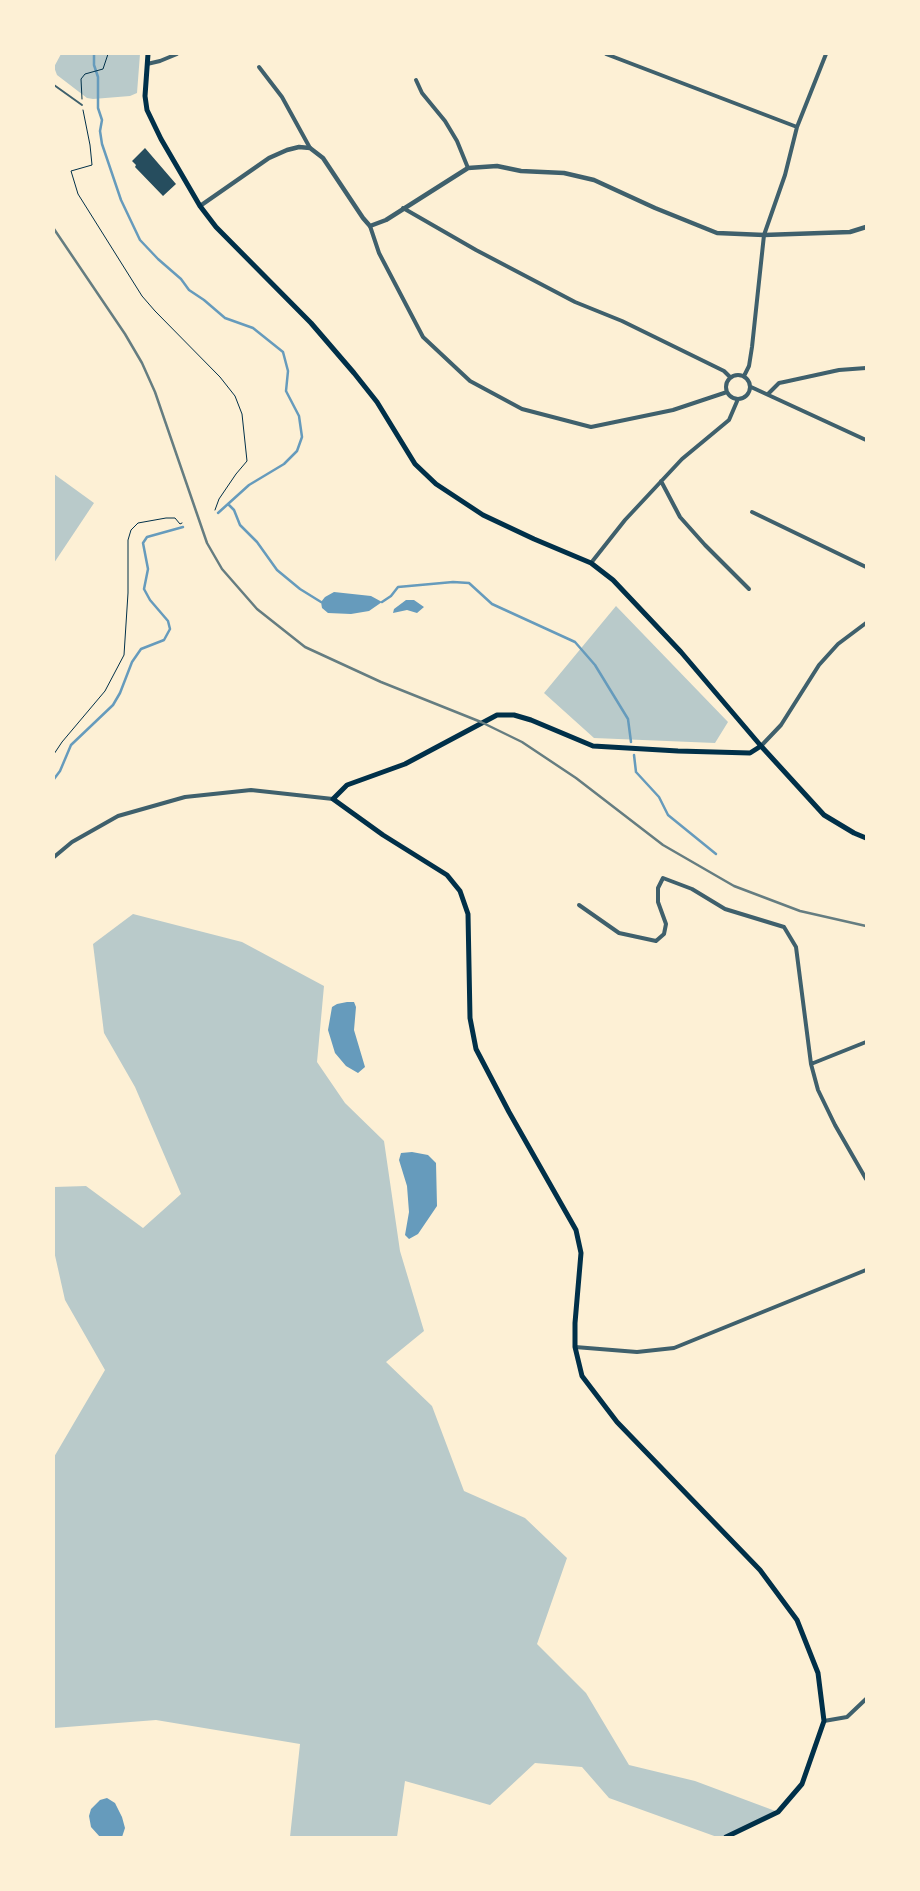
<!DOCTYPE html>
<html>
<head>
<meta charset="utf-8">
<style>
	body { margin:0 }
	#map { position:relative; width:920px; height:1891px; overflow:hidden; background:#fdf0d5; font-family:"DejaVu Sans",sans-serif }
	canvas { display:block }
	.frame { position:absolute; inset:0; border:55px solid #fdf0d5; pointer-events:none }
</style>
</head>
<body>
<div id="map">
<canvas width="920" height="1891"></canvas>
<div class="frame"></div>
</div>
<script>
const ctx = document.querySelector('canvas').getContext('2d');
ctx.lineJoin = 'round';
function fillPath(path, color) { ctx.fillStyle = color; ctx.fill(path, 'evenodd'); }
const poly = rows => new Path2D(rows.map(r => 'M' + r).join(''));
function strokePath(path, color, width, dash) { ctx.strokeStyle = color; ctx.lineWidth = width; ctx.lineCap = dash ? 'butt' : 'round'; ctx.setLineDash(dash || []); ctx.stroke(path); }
fillPath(poly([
	[61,54,140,54,137,93,130,96,93,99,87,98,57,75,54,67],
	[54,474,94,503,54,563],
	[616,606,728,722,715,743,594,738,544,693],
	[133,914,242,942,324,986,317,1062,345,1103,384,1141,400,1251,424,1331,386,1362,432,1406,464,1491,525,1518,567,1558,537,1644,586,1693,629,1765,695,1781,778,1812,726,1837,717,1837,609,1798,582,1767,535,1763,490,1805,405,1781,397,1837,290,1837,300,1744,156,1720,54,1728,54,1457,105,1370,65,1300,54,1251,54,1187,86,1186,143,1228,181,1194,135,1087,104,1033,93,944]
]), '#b9caca');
fillPath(poly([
	[334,592,371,596,382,602,369,611,351,614,328,613,322,608,321,602,325,597],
	[406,600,414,600,424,607,417,613,407,610,393,613,394,609],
	[347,1002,354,1002,356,1007,354,1030,365,1067,358,1073,346,1066,335,1053,328,1030,332,1007,337,1004],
	[412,1152,428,1155,436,1163,437,1206,418,1234,409,1239,405,1235,409,1212,407,1186,399,1160,401,1153],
	[107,1798,115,1803,122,1817,125,1828,122,1837,100,1837,91,1827,89,1816,91,1809,100,1800]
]), '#669bbc');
strokePath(poly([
	[94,54,94,65,98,77,98,108,102,120,100,131,102,144,121,200,140,240,158,259,181,279,189,290,204,300,225,318,253,328,283,352,288,371,286,391,299,416,302,437,297,451,284,464,249,485,218,513],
	[228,504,234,510,240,525,257,542,277,570,300,589,321,602],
	[382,602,391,596,398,587,453,582,469,583,492,604,575,642,595,665,628,719,631,742],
	[634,755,636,772,659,797,668,815,716,854],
	[54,779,60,771,71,745,113,705,120,693,132,662,141,649,164,640,170,629,168,621,150,600,144,589,148,569,143,543,147,537,183,527]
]), '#669bbc', 2.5);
fillPath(poly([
	[145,148,176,184,163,196,135,167,136,165,132,161]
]), '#264d5e');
strokePath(poly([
	[82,99,81,79,85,74,103,69,108,54],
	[83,110,90,145,92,165,71,171,78,194,142,296,155,311,220,377,235,396,242,414,247,461,236,474,219,499,215,510],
	[54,754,62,742,105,691,124,655,128,593,128,540,131,530,138,523,166,518,175,518,180,524,182,523]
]), '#003049', 1);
strokePath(poly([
	[54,85,82,105]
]), '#3f606c', 2);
strokePath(poly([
	[606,54,797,127],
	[147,64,160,61,177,54],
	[259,67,282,97,310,148],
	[416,80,422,93,445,121,457,141,468,168],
	[403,208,476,250,575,302,622,321,724,371,730,377],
	[370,226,379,253,423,337,470,381,522,409,591,427,673,410,727,392],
	'726 387a12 12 0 1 1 24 0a12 12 0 1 1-24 0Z',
	[744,376,749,366,752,347,764,235,785,175,797,127,826,54],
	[751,387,866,440],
	[768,394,779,383,784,382,839,370,866,368],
	[661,481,680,517,705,545,749,589],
	[752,512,866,567],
	[591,563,625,520,682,459,729,420,738,399],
	[761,746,781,725,819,665,838,644,866,623],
	[54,857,72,842,118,816,185,797,251,790,333,799],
	[579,905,619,933,656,941,664,934,666,924,658,902,658,888,663,878,692,889,725,909,784,927,796,947,811,1064,818,1090,835,1125,866,1179],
	[811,1064,866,1042],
	[575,1347,637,1352,674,1348,866,1270],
	[824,1721,847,1717,866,1699]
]), '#3f606c', 4);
strokePath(poly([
	[200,206,269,158,287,150,299,147,310,148,323,158,363,218,370,226,386,220,468,168,497,166,521,171,564,173,594,180,655,208,717,233,764,235,850,232,866,227]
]), '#3f606c', 4.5);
strokePath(poly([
	[148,54,145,96,147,110,161,139,200,206,216,227,311,323,354,373,377,402,415,464,436,484,483,515,534,539,591,563,613,580,681,652,761,746,824,815,854,833,866,838],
	[726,1837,778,1812,802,1784,824,1721,818,1673,797,1620,760,1570,617,1422,582,1376,575,1347,575,1323,581,1253,576,1230,509,1112,476,1049,470,1018,468,914,460,891,447,875,383,835,333,799,347,785,405,764,497,715,514,715,531,720,593,746,678,751,750,753,761,746]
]), '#003049', 5);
strokePath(poly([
	[54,229,125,334,142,363,155,392,207,543,222,569,257,609,305,647,381,682,481,722,522,742,576,778,663,845,734,886,800,911,866,926]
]), '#657d81', 2.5);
</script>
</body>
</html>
